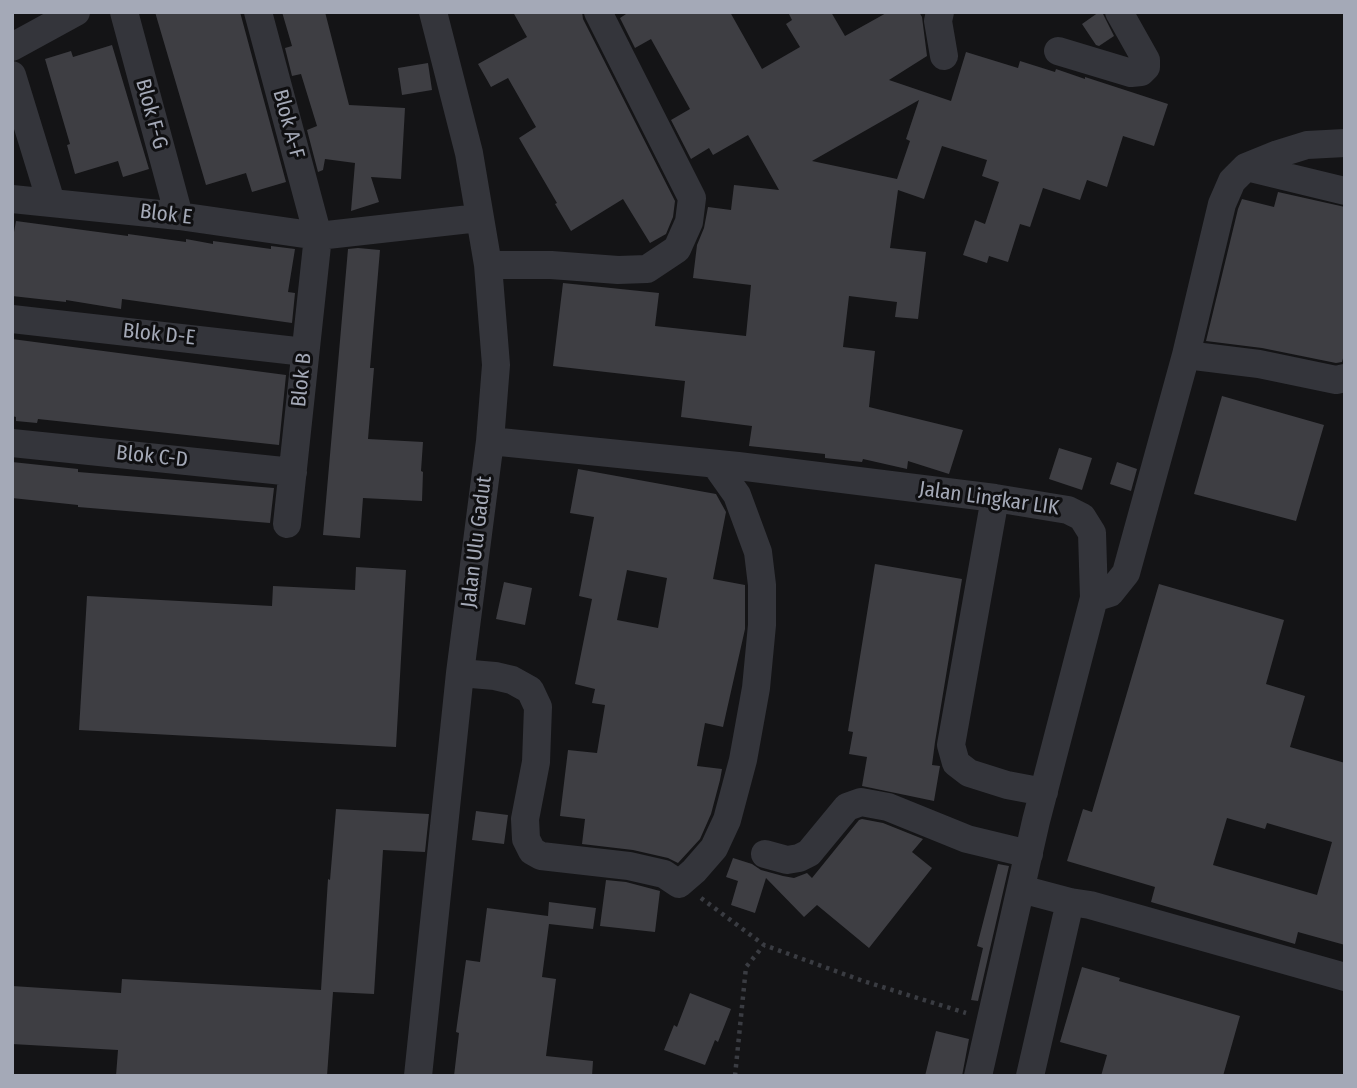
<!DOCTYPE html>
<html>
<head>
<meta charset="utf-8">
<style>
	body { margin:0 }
	#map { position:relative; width:1357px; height:1088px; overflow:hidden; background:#141416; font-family:"Fira Sans Condensed",sans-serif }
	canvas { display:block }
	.frame { position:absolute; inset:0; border:14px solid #a4a9b7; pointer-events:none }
</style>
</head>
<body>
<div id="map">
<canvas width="1357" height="1088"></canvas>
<div class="frame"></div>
</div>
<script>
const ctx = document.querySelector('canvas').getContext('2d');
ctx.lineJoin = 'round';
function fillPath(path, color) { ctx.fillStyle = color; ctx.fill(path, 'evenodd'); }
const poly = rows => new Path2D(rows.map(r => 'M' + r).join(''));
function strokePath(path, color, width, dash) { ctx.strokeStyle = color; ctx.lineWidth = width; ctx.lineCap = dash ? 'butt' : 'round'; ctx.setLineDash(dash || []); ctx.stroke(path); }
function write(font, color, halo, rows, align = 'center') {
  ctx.font = font + ' "Fira Sans Condensed",sans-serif'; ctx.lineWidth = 6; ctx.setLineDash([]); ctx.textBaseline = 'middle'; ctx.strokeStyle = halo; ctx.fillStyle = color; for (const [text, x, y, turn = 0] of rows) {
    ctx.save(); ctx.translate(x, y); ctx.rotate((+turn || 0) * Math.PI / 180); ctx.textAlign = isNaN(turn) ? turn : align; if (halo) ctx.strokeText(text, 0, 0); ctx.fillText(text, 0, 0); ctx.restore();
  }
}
fillPath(poly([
	[155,12,240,12,286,182,252,192,246,173,206,185],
	[282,12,325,12,349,105,405,108,401,179,371,177,379,202,351,211,355,163,325,159,323,170,318,172,307,130,317,126,301,74,292,76,285,48,292,46],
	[513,12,582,12,583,19,675,201,673,217,666,234,650,243,623,199,571,231,555,204,557,203,519,138,536,127,508,78,491,87,478,64,527,37],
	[629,12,730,12,762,69,800,47,786,24,792,20,788,12,831,12,845,36,888,12,919,12,922,17,927,56,889,80,951,101,966,52,1018,68,1020,61,1055,72,1056,69,1085,79,1085,77,1168,104,1154,146,1123,136,1107,187,1087,180,1080,200,1043,188,1030,227,1020,224,1008,262,989,256,987,263,963,255,975,220,985,224,999,182,982,176,987,160,942,146,924,199,898,190,890,248,926,252,918,319,895,317,897,302,849,296,843,347,875,351,869,407,963,430,949,474,908,461,907,469,863,459,862,462,825,458,825,454,749,446,752,426,681,417,685,381,553,366,563,283,659,293,655,326,746,336,751,285,693,278,697,245,704,228,708,207,731,210,734,185,779,190,748,135,713,155,709,148,691,159,671,120,690,109,651,39,635,48,620,18],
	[919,100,906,139,910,141,897,179,812,161],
	[1099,12,1102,12,1114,36,1099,46,1096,45,1082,24],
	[112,45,149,169,123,177,118,161,75,174,67,145,70,144,45,59,71,51,73,57],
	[428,63,432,90,402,95,398,68],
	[1278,192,1345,207,1345,351,1342,362,1336,363,1262,348,1206,341,1238,209,1242,199,1274,207],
	[16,221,128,236,128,234,186,242,186,239,213,244,213,241,271,249,271,246,295,249,288,292,295,293,292,323,122,299,121,309,66,300,66,302,12,296,12,243],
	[358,248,380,250,370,368,374,368,368,439,423,442,421,471,423,472,422,501,363,498,360,538,323,535,348,249],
	[12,339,286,375,279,445,38,419,37,423,16,421,16,417,12,416],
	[1222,396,1324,425,1296,521,1194,494],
	[1059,448,1092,458,1082,490,1049,479],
	[12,462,78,469,78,472,274,488,270,523,78,507,78,505,12,498],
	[1117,462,1137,469,1131,491,1110,484],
	[578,469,716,494,726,512,713,579,745,585,745,629,723,727,705,723,697,766,722,769,720,780,711,814,700,839,678,863,668,858,633,850,582,844,585,819,560,816,568,750,597,753,605,705,592,703,595,689,575,684,592,599,579,596,594,517,570,513],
	[627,570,667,578,658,628,617,620],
	[875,564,962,579,935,742,932,765,940,766,934,801,862,786,867,757,849,754,853,732,848,731],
	[356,567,406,570,396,747,79,730,87,596,272,606,273,586,355,590],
	[504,582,532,588,525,625,496,619],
	[1159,584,1284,620,1266,684,1305,696,1290,747,1345,763,1345,945,1298,932,1295,944,1151,902,1155,887,1067,861,1083,809,1092,812],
	[1227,818,1265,829,1267,823,1332,842,1317,895,1213,865],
	[336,809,429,814,425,852,383,850,374,994,333,992,327,1076,116,1076,118,1050,12,1044,12,986,121,993,122,979,321,990,328,879,330,880],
	[476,811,508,815,504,844,472,840],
	[862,819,883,823,923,839,912,852,932,868,869,948,817,905,804,917,766,878,755,913,731,905,738,881,726,877,733,858,752,864,761,870,783,876,794,878,807,873,812,878,859,820],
	[998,864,1009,866,978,1001,971,1000,983,948,977,946],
	[606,880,626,882,660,891,655,932,600,926],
	[549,902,596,908,593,929,549,924,542,977,556,979,546,1056,593,1061,592,1076,454,1076,459,1033,456,1032,466,960,480,962,487,908,548,916],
	[1082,967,1120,978,1119,981,1240,1016,1223,1076,1101,1076,1107,1055,1060,1042],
	[690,993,731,1009,718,1042,715,1040,705,1065,664,1050,674,1025,677,1027],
	[936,1031,969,1039,962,1076,925,1076]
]), '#3e3e43');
strokePath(poly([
	[701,898,764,945,863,981,966,1013],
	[735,1076,746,967,764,945]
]), '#3a3c42', 4.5, [3.5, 5]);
strokePath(poly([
	[124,12,179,216],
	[258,12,318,236,287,524],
	[940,12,938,21,944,56],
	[12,47,76,12],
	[1058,51,1131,73,1141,72,1146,67,1146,60,1119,12],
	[12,75,51,202],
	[1246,167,1278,154,1307,145,1345,143],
	[12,199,179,216,318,236,479,218],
	[488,265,551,265,618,270,647,269,677,249,689,222,692,198,598,12],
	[12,319,305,352],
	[1186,355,1259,364,1336,380,1345,378],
	[490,441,738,466,995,498,1068,510,1082,517,1092,533,1094,598,1036,821,978,1076],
	[12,443,293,472],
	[995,498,951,745,956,763,969,773,1007,785,1044,792],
	[1094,598,1110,593,1126,573,1186,355,1222,204,1232,181,1246,167,1345,191],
	[460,673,495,676,512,680,530,690,538,707,536,762,525,819,526,839,532,851,541,856,629,866,664,874,679,884,694,871,714,848,727,820,743,760,756,688,762,625,762,585,758,552,737,495,715,464],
	[765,854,787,860,799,858,809,853,847,807,861,802,888,807,967,839,1029,854],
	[1021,889,1070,902,1090,905,1345,977],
	[418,1076,460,673,490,441,496,365,488,265,469,153,433,12],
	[1030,1076,1070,902]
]), '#34353b', 28);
write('21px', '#a4a9b7', '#0f0f11', [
	["Blok F-G",151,114,75],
	["Blok A-F",288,124,75],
	["Blok E",166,215,7],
	["Blok D-E",159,335,6],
	["Blok B",302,380,-84],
	["Blok C-D",152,457,6],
	["Jalan Lingkar LIK",989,499,8],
	["Jalan Ulu Gadut",477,542,-83]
]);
</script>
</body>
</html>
